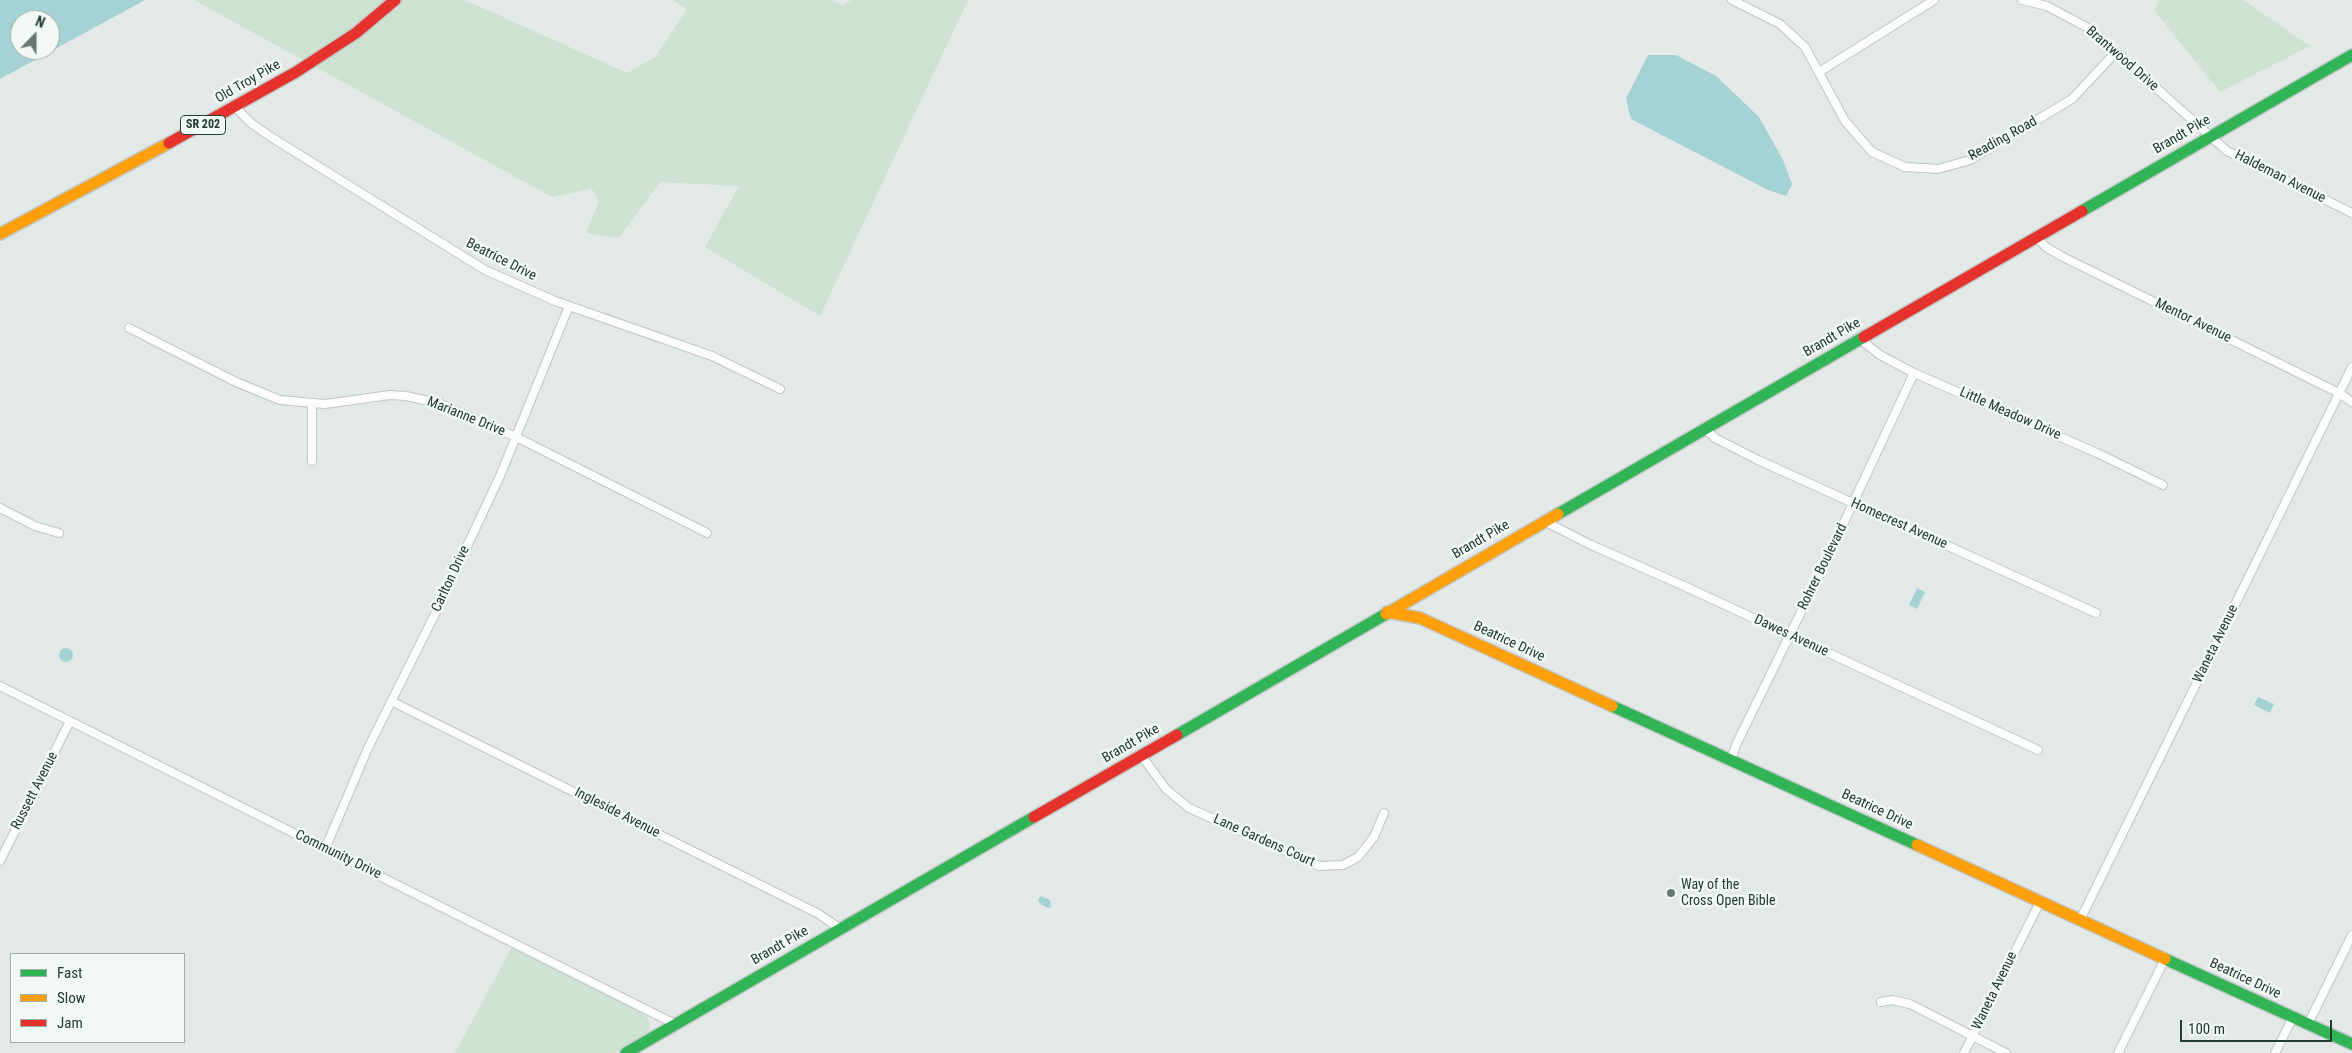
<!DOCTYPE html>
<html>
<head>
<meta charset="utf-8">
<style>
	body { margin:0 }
	#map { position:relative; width:2352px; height:1053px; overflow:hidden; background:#e3e9e6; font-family:"Roboto Condensed",sans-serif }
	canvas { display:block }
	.legend { position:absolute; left:10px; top:953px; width:175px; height:90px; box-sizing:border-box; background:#f2f8f4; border:1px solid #9faca7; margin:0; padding:6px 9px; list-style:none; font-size:15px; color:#223b33 }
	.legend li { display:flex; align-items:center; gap:10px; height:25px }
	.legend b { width:25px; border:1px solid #9faca7 }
	.north { position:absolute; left:10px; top:10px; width:50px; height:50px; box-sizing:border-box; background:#f2f8f4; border:1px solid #9faca7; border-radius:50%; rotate:22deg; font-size:14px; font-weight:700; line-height:20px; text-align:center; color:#223b33 }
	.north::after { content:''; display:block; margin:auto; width:18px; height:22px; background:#667872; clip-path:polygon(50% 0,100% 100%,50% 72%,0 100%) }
	.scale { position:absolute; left:2180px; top:1020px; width:152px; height:22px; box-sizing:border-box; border:2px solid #223b33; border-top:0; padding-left:6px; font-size:15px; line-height:18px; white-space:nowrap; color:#223b33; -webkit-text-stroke:4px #f2f8f4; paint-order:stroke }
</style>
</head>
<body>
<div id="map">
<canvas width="2352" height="1053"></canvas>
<ul class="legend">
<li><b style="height:6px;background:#30b455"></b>Fast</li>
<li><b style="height:6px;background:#ff9f0a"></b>Slow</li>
<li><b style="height:6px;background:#e5322d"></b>Jam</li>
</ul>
<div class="north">N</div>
<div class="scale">100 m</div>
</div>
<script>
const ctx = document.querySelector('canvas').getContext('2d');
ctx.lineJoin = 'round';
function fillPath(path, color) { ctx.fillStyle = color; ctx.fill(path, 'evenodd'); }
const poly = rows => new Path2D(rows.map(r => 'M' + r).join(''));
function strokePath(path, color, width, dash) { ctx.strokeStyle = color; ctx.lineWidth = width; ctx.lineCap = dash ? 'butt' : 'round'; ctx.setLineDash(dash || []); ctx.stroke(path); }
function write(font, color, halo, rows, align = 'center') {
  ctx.font = font + ' "Roboto Condensed",sans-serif'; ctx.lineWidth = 5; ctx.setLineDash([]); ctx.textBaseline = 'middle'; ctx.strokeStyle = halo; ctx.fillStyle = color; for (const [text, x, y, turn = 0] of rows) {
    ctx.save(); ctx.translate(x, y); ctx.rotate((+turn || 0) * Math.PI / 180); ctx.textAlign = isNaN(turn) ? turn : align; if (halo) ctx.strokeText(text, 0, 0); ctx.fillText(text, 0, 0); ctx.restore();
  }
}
fillPath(poly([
	[194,0,465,0,627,73,655,57,687,9,673,0,833,0,843,6,851,0,968,0,820,316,705,247,739,186,660,182,619,238,586,233,599,201,592,189,552,197],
	[2160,0,2243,0,2310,46,2220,92,2154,10],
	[512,947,633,1007,648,1018,650,1026,647,1035,615,1053,455,1053]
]), '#cde2d2');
fillPath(poly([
	[0,0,145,0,0,79],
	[20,20,50,20,50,50,20,50],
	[1648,55,1676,55,1716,76,1759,117,1783,160,1792,184,1786,196,1768,190,1631,119,1626,98],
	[1917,588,1925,592,1917,609,1909,605],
	'59 655a7 7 0 1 1 14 0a7 7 0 1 1-14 0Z',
	[2258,697,2274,704,2270,713,2254,705],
	[1041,896,1050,900,1051,907,1048,908,1040,904,1038,900]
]), '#a5d2d5');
const street = poly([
	[1732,0,1780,24,1805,47,1845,121,1872,152,1905,167,1938,169,1970,160,2072,99,2116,52],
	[2022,0,2047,6,2090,29,2227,151,2352,213],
	[1819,72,1934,0],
	[235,107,251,123,271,137,485,270,555,301,712,356,780,389],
	[2036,237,2046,247,2063,257,2339,393,2352,402],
	[129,328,236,382,280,400,325,404,390,395,406,396,438,403,516,437,707,533],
	[1860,339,1880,355,1914,373,2097,453,2163,485],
	[1704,428,1715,438,1758,460,2096,613],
	[312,461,312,404],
	[0,508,35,526,59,533],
	[1544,521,1589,544,1684,586,2038,750],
	[0,686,675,1024],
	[391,701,817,913,841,929],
	[1141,755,1166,789,1189,808,1319,866,1343,865,1358,857,1374,837,1384,813],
	[1731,760,1736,745,1824,565,1914,373],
	[325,849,368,748,438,608,500,476,569,306],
	[0,861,70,721],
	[2080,920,2352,367],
	[1881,1002,1893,1000,1910,1004,2006,1053],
	[2308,1024,2352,935],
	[1964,1053,2040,902],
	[2118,1053,2165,959],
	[2275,1053,2293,1017]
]);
const fast = poly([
	[2082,211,2352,55],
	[1558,514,1864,337],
	[1612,706,1917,845],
	[1177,735,1386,614],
	[2165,959,2352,1044],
	[626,1053,1034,817]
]);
const slow = poly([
	[0,234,169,143],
	[1387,612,1420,618,1612,706],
	[1386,614,1558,514],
	[1917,845,2165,959]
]);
const jam = poly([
	[169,143,296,72,356,33,395,0],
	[1864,337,2082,211],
	[1034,817,1177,735]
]);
strokePath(street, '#c0c6c3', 10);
strokePath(fast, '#bfc6c3', 14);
strokePath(slow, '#bfc6c3', 14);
strokePath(jam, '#bfc6c3', 14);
strokePath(street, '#fbfcfb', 8);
strokePath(fast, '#30b455', 11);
strokePath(slow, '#ff9f0a', 11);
strokePath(jam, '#e5322d', 11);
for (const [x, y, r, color] of [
	[1671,893,5,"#667872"]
]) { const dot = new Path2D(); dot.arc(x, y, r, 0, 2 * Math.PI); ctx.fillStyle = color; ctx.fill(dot); strokePath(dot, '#f2f8f4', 2); }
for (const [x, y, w] of [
	[203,125,45]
]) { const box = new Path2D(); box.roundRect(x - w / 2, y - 9.5, w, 19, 4); ctx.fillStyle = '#f2f8f4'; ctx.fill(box); strokePath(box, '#223b33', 1); }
write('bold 12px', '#223b33', null, [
	["SR 202",203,125]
]);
write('14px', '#223b33', '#f2f8f4', [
	["Brantwood Drive",2122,59,41],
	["Old Troy Pike",248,82,-30],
	["Brandt Pike",2182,135,-30],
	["Reading Road",2003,139,-29],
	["Haldeman Avenue",2280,177,27],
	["Beatrice Drive",501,260,27],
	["Mentor Avenue",2193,321,26],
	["Brandt Pike",1832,338,-30],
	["Little Meadow Drive",2010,414,24],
	["Marianne Drive",466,417,22],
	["Homecrest Avenue",1899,524,24],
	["Brandt Pike",1481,540,-30],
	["Rohrer Boulevard",1823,567,-64],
	["Carlton Drive",451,579,-65],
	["Dawes Avenue",1791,636,25],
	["Beatrice Drive",1509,642,25],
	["Waneta Avenue",2216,644,-64],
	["Brandt Pike",1131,744,-30],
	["Russett Avenue",35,791,-63],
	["Beatrice Drive",1877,810,25],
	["Ingleside Avenue",617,813,27],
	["Lane Gardens Court",1264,841,24],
	["Community Drive",338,855,26],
	["Brandt Pike",780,946,-30],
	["Beatrice Drive",2245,979,25],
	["Waneta Avenue",1995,991,-64]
]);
write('14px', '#223b33', '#f2f8f4', [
	["Way of the",1681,885],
	["Cross Open Bible",1681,901]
], 'left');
</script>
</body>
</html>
